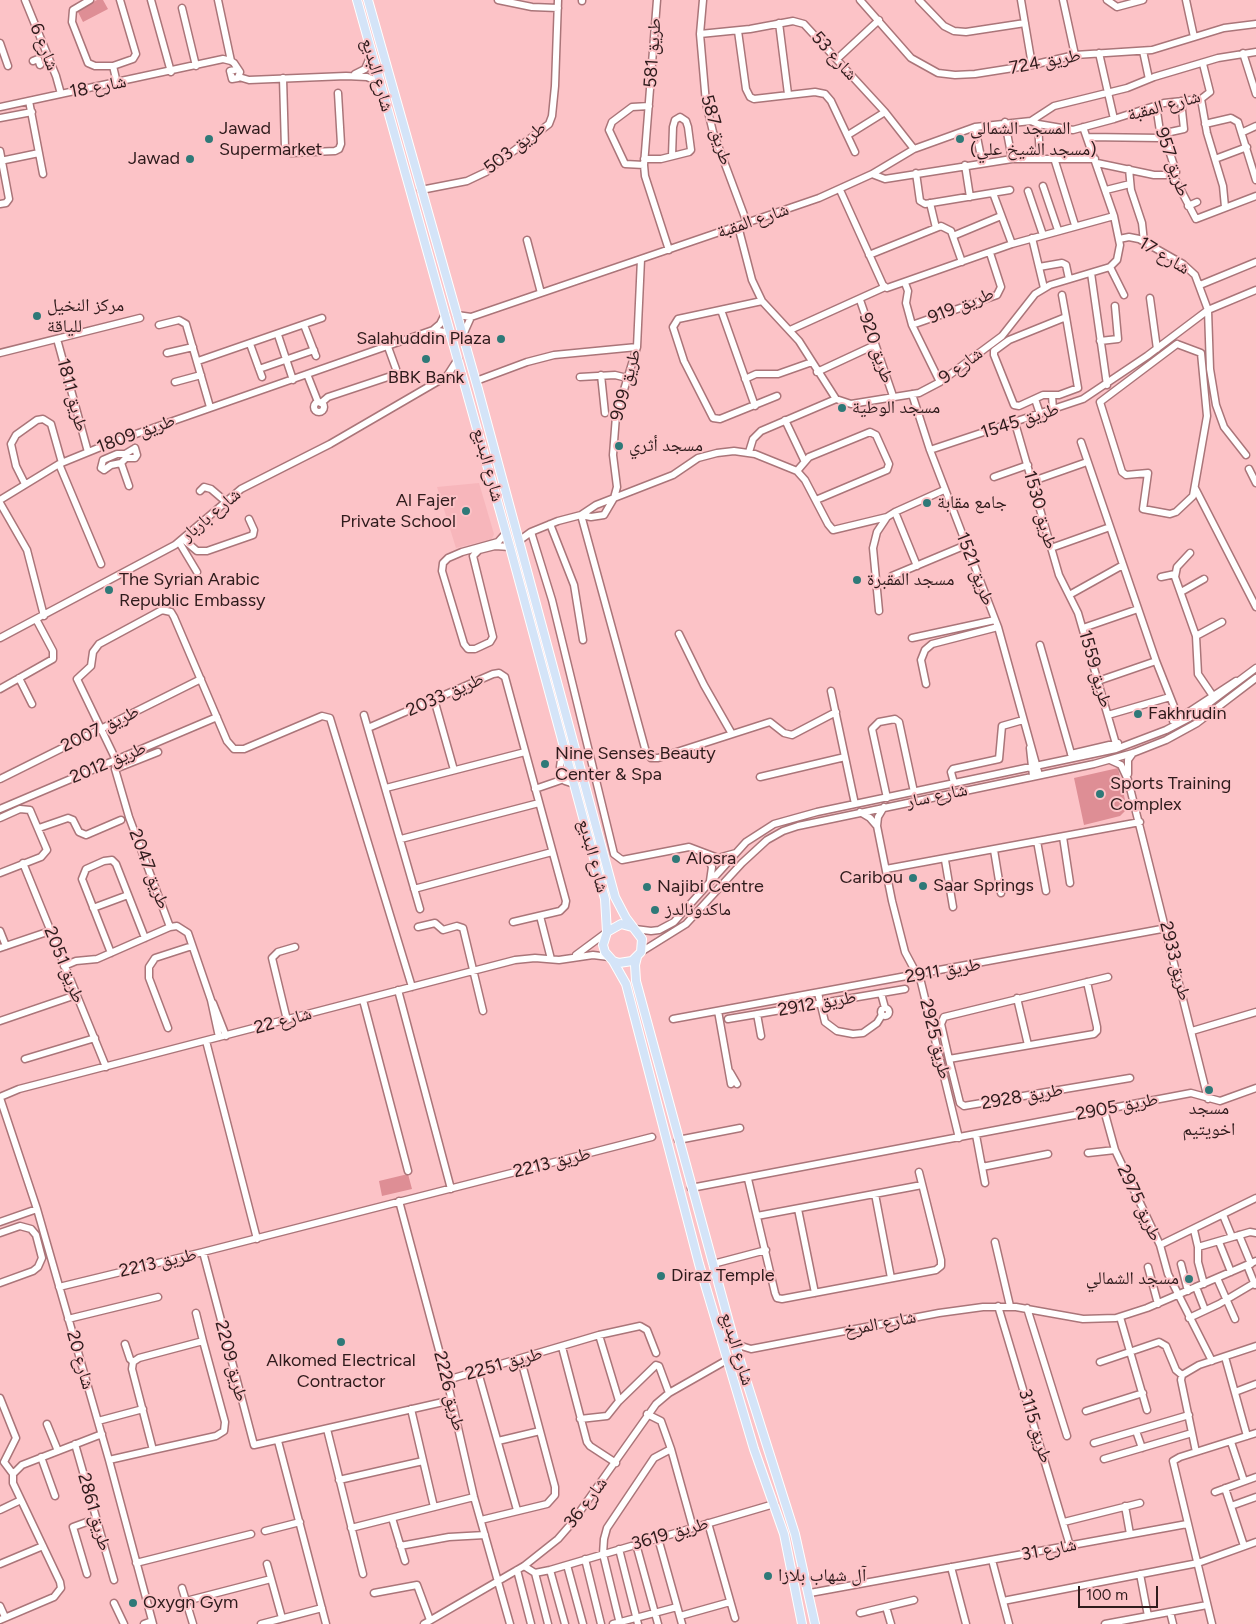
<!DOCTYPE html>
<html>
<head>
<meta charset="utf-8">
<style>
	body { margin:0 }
	#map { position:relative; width:1256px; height:1624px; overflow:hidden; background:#fcc3c7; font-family:Figtree,sans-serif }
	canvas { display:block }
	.scale { position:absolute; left:1078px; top:1586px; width:80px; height:22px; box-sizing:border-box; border:2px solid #2f1b1c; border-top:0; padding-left:6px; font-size:15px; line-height:18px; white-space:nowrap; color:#2f1b1c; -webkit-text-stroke:4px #fcc3c7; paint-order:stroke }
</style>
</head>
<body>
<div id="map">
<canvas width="1256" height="1624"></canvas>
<div class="scale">100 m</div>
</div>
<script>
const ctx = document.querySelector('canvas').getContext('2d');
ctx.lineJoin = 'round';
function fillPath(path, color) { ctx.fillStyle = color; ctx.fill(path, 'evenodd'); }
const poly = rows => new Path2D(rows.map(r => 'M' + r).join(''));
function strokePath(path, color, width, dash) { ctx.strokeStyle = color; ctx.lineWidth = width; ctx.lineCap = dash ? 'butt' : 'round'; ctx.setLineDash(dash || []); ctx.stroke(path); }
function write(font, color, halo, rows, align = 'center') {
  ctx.font = font + ' Figtree,"Noto Naskh Arabic",sans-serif'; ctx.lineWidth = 4; ctx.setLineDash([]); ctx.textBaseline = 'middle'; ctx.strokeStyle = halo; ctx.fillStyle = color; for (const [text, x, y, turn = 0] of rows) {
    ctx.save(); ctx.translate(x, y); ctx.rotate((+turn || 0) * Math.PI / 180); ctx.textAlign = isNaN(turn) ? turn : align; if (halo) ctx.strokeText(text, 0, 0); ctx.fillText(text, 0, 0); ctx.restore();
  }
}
fillPath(poly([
	[479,483,494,534,492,539,456,548,437,487]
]), '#f7b6bb');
fillPath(poly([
	[97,0,103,0,108,9,83,22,77,10],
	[1118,768,1127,809,1120,816,1084,825,1074,778],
	[408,1174,412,1189,382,1196,379,1181]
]), '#de8e95');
const minor = poly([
	[25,0,56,76,61,94],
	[90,0,73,10,72,22,88,63,95,66,113,66,133,59,136,54,120,0],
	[151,0,171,72],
	[218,0,231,61],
	[498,0,532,7,558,8],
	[582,0,582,1],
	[657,0,644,165,645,176,669,250],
	[703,0,700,34,706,103,713,132,747,223],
	[860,0,911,58,938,73,955,75,975,74,1032,65,1075,55,1152,50,1224,28,1256,24],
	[919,0,944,26,954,31,966,32,1025,23],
	[1021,0,1032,65],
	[1063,0,1075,55],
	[1107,0,1117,7,1143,0],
	[1186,0,1194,37],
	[182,8,196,66],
	[779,23,788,94],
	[738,31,746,89,750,97,754,99,815,92,825,94,831,101,855,152],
	[700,34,750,29,793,21,804,24,885,112,914,149],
	[0,43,8,66],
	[1143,51,1149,79],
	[1099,53,1114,119],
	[1243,53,1256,94],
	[837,59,879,20],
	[33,61,38,59,40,65],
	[113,66,117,83],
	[355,74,365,69,371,55],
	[239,77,249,80,346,76,367,77,379,82],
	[283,78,285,148,291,153,335,151,339,149,341,144,338,93],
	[1201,99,1207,133,1223,186,1225,207],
	[29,101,43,174],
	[1156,105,1161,138,1167,144,1176,172,1173,175],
	[0,107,223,59,231,61,234,63,240,72,238,78,232,79,230,71,238,69],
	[0,118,32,112],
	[1031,121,1054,106,1127,88,1154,77,1218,58,1256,52],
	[1005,122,1012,159],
	[1038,124,1040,157],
	[1205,124,1231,118,1238,122,1256,180],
	[975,127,982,162],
	[1243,132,1256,126],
	[1161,134,1184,129,1181,101],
	[848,135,885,112],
	[1087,137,1161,138],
	[0,151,9,199,6,203,0,204],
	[1054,158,1075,225],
	[644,159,661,159,689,152,691,150,688,127,686,121,680,117,675,120,673,127,672,156],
	[1215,159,1247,147],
	[0,161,39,153],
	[1097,163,1154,175,1173,175],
	[644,165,625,164,609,130,612,122,632,107,649,106],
	[965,165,970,197],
	[1129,169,1131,190,1142,223,1144,242],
	[916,173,920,201,925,204,1010,190],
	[872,174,885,179,1012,159,1095,159],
	[1173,175,1196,219,1256,196],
	[1043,186,1058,230],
	[421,190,467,181,486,172,549,124,552,116,555,86,558,0],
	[840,190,883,285,887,288,1012,244,1114,216],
	[1106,190,1130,184],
	[1028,191,1043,235],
	[993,193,1012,244],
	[930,203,936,228],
	[1188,206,1197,202],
	[738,226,752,280,762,301,799,341,836,399,851,404,919,393,940,382,1002,336,1035,294,1050,285,1110,267,1117,260,1120,245,1114,216,1083,127],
	[953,236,1001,216],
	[1032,238,1044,288],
	[1119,239,1129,237,1139,239,1183,264,1195,275,1208,310,1210,369,1216,405,1224,427,1246,455],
	[527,240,541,293],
	[869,255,941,226,951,231,962,262],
	[1039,267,1062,263,1066,265,1069,279],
	[1110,267,1124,295],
	[1091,273,1107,385],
	[905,283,908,291,906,303,912,325,940,382],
	[1200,285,1256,262],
	[1062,295,1066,317],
	[1150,298,1157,349],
	[860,300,893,396],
	[762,301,678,319,673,327,684,361,713,418,720,419,777,396],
	[721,310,755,406],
	[457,315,471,317,819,198,872,174,914,149,975,127,1031,121,1038,124,1073,130,1114,119,1164,103,1201,99,1210,92,1203,64],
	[1066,317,1078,388,1059,395,1043,395,1019,406,1014,405,994,355,994,351,1009,340,1066,317],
	[159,325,179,320,186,324,210,407],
	[304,325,316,356],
	[912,325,997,295,1001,287,990,253],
	[433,330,450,333],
	[790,330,885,287],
	[278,335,293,380],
	[463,335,471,317],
	[57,339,88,452],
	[1100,341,1118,339,1115,306],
	[250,344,262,377],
	[1177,344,1201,353,1207,416,1193,496,1176,512,1170,514,1143,509,1148,473,1126,475,1122,472,1100,402,1177,344],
	[0,353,140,318],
	[167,353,193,347],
	[198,361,322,318],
	[259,369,314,350],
	[817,372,875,345],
	[307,374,318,402],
	[601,375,605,413],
	[580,377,615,375,627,378],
	[745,379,756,374,778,374,812,362],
	[476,381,527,362,554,355,637,347],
	[175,382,201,375],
	[912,394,930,450,998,627,1039,775],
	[1052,395,1053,410],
	[1035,399,1040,414],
	'314 407a5 5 0 1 1 10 0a5 5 0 1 1-10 0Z',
	[321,403,328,397,394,375,396,369,388,347],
	[785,420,804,460],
	[1015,423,1059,575,1078,613,1116,744],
	[1081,442,1156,661,1175,709,1173,721],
	[135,448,137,455,135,458,126,458,121,463,111,465,104,470,101,468,103,460,117,454,125,454,135,448],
	[930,450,1083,399,1147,356,1208,310,1256,290],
	[749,452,753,439,761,431,836,399],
	[121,463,129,486],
	[59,464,101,564],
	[1249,469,1256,483],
	[797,471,809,457,870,432,876,435,889,464,887,470,816,500],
	[994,477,1028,465],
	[1033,481,1087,462],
	[25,484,16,466,11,444,16,435,37,420,43,419,51,424,62,463],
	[1195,488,1256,607],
	[200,491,204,487,211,489,225,501],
	[0,500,59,464,113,442,433,330,440,324,445,314],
	[0,503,27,550,44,616],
	[895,512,917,566],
	[550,524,574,585,583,640],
	[531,532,552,600,614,854,622,860,689,847,718,858,736,853],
	[506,533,498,542,462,552,448,558,443,563,442,571,464,644,468,649,475,649,490,642,493,637,473,556,479,550,495,546,510,547],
	[183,539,197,551,207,551,253,535,254,530,249,519],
	[520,540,531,532,558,521,581,515,591,517,604,515,614,498,617,487,613,455,616,416,637,347,641,259],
	[179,542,197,572],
	[1051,548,1110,527],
	[1190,553,1177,567,1175,577,1196,636,1198,674,1213,696],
	[892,576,966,545],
	[1161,577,1175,574],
	[1181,592,1204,579],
	[1071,594,1123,565],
	[879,611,873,548,877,532,887,517,895,512,944,490],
	[1083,628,1138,609],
	[679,634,704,685,732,734],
	[1196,636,1222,622],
	[0,638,175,545,241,489,330,444,447,376,458,359],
	[912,638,995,620],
	[1040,645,1072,757],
	[19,678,32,704],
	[1098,681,1156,661],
	[926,684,921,660,925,650,932,644,998,627],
	[0,689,53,659,53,651,36,619],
	[831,691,855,804],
	[434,699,454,770],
	[836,712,792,735,784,733,770,722,658,758,651,758,646,752,581,515,596,505,673,475,698,458,717,453,734,451,755,454,797,471,805,480,828,524,833,530,887,517],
	[364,715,420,909],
	[1108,715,1170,697],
	[1178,719,1236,681],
	[368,728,493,674,499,673,505,677,566,901,565,906,560,911,513,922],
	[1030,748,1033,776],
	[158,752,115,769,129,817,170,927,177,926,188,933,211,1000,219,1037],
	[1071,754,1118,743],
	[566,756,561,760,560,767,565,781,574,784],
	[116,760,77,679,91,666,93,652,99,644,162,610,171,612,174,617,227,741,234,749,244,749,322,716,330,718,412,987],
	[1110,760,1121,765,1128,780,1208,1099],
	[1128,774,1128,760,1133,753],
	[760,777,845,757],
	[0,779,201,679],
	[954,783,951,772,953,769,999,759,1002,726,1023,720],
	[386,788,525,752],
	[535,789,564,779],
	[887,798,872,729,879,722,895,719,899,722,914,792],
	[884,807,878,817,877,826,892,901,905,952,921,982,959,1138],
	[0,809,217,717],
	[860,812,870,818,876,825],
	[0,818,20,809,30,810,47,850,41,857,0,873],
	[39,828,68,818,73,820,79,832,86,835,121,820],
	[1063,837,1070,883],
	[401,839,539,803],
	[1037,841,1046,891],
	[994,850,1001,893],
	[706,854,712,867,710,881],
	[945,860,953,907],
	[23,863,106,1067],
	[886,869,1140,822],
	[414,889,552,852],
	[93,908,128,895],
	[540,916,551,959],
	[418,927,435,923,443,930,457,926,463,928,483,1011],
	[635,929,651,931,659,930,674,922,746,842,774,824,817,812,1116,749,1166,730,1189,718,1256,668],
	[0,931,6,946],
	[0,948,50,931],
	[641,952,686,924,742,863,767,840,783,831,798,826,1094,764,1133,753,1166,740,1197,723,1256,678],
	[111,953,82,879,86,869,104,861,112,860,116,864,145,938],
	[576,955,607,932],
	[64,966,76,961,97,959,170,927],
	[1108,977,944,1017,941,1024,949,1059,960,1103,964,1106,1130,1078],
	[398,990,451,1189],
	[818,993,825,1022,837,1031,853,1034,863,1033,877,1023,882,1015],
	[881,993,885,1008],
	[1017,998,1028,1045],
	[363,1000,408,1171],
	[213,1003,226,1036],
	'881 1012a4 4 0 1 1 8 0a4 4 0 1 1-8 0Z',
	[718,1011,731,1084],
	[757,1014,761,1036],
	[673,1019,1167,928],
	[728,1019,905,989],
	[287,1020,272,958,278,952,295,947],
	[0,1021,76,995],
	[168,1028,149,978,149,967,155,958,192,946],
	[1192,1031,1256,1012],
	[206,1041,257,1239],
	[25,1059,95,1038],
	[949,1059,1094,1034,1097,1031,1097,1027,1087,982],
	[730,1072,737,1084],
	[0,1097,19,1089,515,960,535,958,559,960,593,955,609,957],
	[0,1098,37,1209,109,1460,153,1624],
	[1104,1110,1115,1150,1160,1245,1168,1274,1212,1361],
	[976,1135,985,1183],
	[678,1140,740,1128],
	[1088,1153,1115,1150],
	[982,1167,1048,1154],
	[748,1179,775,1293,777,1298,782,1299,936,1270,941,1266,941,1260,919,1172],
	[691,1188,1191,1093,1220,1101,1256,1088],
	[875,1194,891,1278],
	[399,1201,447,1380,474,1497,510,1624],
	[798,1209,815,1293],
	[1223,1215,1232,1237],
	[757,1216,922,1185],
	[0,1222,37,1209],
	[1194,1230,1198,1247,1198,1262,1204,1284],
	[0,1233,20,1226,31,1229,36,1235,42,1258,38,1267,33,1271,0,1283],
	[1239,1235,1251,1264],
	[995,1242,1010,1306],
	[1219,1242,1231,1272],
	[1160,1245,1256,1198],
	[1198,1247,1250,1232,1256,1233],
	[203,1252,254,1445,452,1400],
	[713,1264,766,1250],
	[1181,1264,1188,1291],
	[1247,1265,1255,1285],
	[1148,1267,1158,1304],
	[1217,1278,1235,1319],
	[59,1287,203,1252,652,1137],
	[1196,1287,1205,1310],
	[998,1306,1070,1546],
	[1027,1308,1067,1436],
	[196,1313,203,1341],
	[1120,1317,1147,1410],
	[1189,1318,1219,1304,1256,1282],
	[68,1319,158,1297],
	[599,1335,619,1401],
	[203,1341,225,1422,224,1431,216,1436,153,1450,132,1369,133,1362,139,1358,203,1341],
	[125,1344,130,1359,133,1362],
	[735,1344,751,1349,939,1313,983,1307,1016,1307,1083,1319,1116,1318,1147,1308,1256,1261],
	[562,1347,587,1442,590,1446,616,1463],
	[1225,1357,1247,1436],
	[1100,1362,1159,1342,1166,1346,1176,1370,1182,1375],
	[478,1372,517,1510],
	[447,1380,599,1335,640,1326,647,1330,656,1353],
	[1235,1392,1256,1384],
	[0,1398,16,1438,4,1462,13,1474],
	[411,1409,434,1507],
	[1086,1411,1143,1393],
	[647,1414,661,1421,671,1449,693,1528],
	[580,1419,607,1416,619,1401,656,1365,659,1366,669,1393],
	[98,1421,143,1409],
	[47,1424,58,1451],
	[327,1429,363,1574],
	[1136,1431,1142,1448],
	[278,1441,326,1624],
	[498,1441,540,1431],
	[1231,1442,1244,1481],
	[1094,1443,1189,1415],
	[75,1444,114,1580],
	[1196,1452,1181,1380,1182,1375,1199,1365,1256,1346],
	[41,1457,55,1496],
	[1104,1459,1192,1433],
	[109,1460,153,1450],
	[339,1480,423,1461],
	[1225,1488,1244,1546],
	[1215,1492,1256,1477],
	[1125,1506,1130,1534],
	[1231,1506,1256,1497],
	[0,1510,21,1500],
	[392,1518,405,1561],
	[481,1520,547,1504,555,1495,555,1487,521,1360],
	[1064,1522,1140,1503],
	[708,1523,735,1618],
	[351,1528,474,1497],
	[265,1531,300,1522],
	[658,1538,682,1624],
	[636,1544,658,1624],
	[400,1546,449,1537,485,1535],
	[619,1549,638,1624],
	[585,1559,601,1624],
	[992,1560,1009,1624],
	[136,1563,251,1534],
	[0,1564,43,1546],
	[267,1564,282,1618],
	[567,1565,583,1624],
	[524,1566,535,1573,550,1570,774,1504],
	[951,1567,966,1624],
	[517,1570,531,1624],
	[550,1570,565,1624],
	[535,1573,548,1624],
	[87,1574,73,1527,95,1519],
	[1140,1574,1148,1616],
	[182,1588,193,1624],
	[374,1593,417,1585,430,1620],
	[810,1593,1187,1524],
	[186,1601,271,1579],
	[1003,1601,1198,1563,1256,1542],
	[114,1603,124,1624],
	[0,1606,5,1617],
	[886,1607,891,1624],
	[1170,1612,1173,1624],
	[860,1613,914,1600],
	[680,1616,730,1602],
	[0,1620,54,1597,61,1588,60,1582,13,1483,13,1474,22,1465,102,1434],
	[144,1624,152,1621],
	[261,1624,322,1608],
	[424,1624,524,1566,558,1539,571,1524,656,1404,669,1393,727,1360],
	[613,1624,677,1607],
	[620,1624,603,1554,604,1539,607,1528,654,1458,671,1449],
	[1105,1624,1207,1605],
	[1212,1624,1173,1461,1180,1457,1256,1433]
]);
const major = poly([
	[357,0,510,547,605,899,607,932],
	[368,0,478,389,615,897,626,918,642,939,641,952,632,961,619,963,613,961,605,952,603,945,607,932,621,924,632,927],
	[637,957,635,965,636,981,736,1348,795,1534,815,1624],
	[613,961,626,984,699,1264,754,1449,784,1534,802,1624]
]);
strokePath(minor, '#aa7579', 9);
strokePath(major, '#fff', 10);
strokePath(minor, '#fff', 6);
strokePath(major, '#d4e4f8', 8);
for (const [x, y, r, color] of [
	[209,139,5,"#2f7978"],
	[960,139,5,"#2f7978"],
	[190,159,5,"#2f7978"],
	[37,316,5,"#2f7978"],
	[501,339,5,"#2f7978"],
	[426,359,5,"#2f7978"],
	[842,408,5,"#2f7978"],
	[619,446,5,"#2f7978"],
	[927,503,5,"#2f7978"],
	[466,511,5,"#2f7978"],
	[857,580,5,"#2f7978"],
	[109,590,5,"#2f7978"],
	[1138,714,5,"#2f7978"],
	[545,764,5,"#2f7978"],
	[1100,794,5,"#2f7978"],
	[676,859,5,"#2f7978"],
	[913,878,5,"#2f7978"],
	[923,886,5,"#2f7978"],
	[647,887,5,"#2f7978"],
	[655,910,5,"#2f7978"],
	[1209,1090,5,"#2f7978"],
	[661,1276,5,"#2f7978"],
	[1189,1279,5,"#2f7978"],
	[341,1342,5,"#2f7978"],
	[768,1576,5,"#2f7978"],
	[133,1603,5,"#2f7978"]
]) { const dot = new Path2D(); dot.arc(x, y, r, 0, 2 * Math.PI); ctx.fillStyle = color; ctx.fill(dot); strokePath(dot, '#fcc3c7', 2); }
write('18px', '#2f1b1c', '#fcc3c7', [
	["شارع 6",44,47,68],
	["طريق 581",653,53,-86],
	["شارع 53",834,56,48],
	["طريق 724",1045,62,-11],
	["شارع البديع",377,75,74],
	["شارع 18",98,87,-11],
	["شارع المقبة",1164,106,-15],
	["طريق 587",716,130,74],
	["طريق 503",515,148,-38],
	["طريق 957",1172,162,71],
	["شارع المقبة",753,221,-19],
	["شارع 17",1164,256,31],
	["طريق 919",961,306,-22],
	["طريق 920",876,348,71],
	["شارع 9",961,366,-36],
	["طريق 909",626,385,-75],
	["طريق 1811",72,395,75],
	["طريق 1545",1020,421,-18],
	["طريق 1809",136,434,-20],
	["شارع البديع",488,465,75],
	["طريق 1530",1040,510,74],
	["شارع باربار",211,515,-40],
	["طريق 1521",975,569,69],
	["طريق 1559",1095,669,74],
	["طريق 2033",445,695,-24],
	["طريق 2007",100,729,-26],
	["طريق 2012",108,763,-23],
	["شارع سار",937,796,-12],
	["شارع البديع",593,856,75],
	["طريق 2047",149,869,69],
	["طريق 2933",1175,961,76],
	["طريق 2051",64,965,68],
	["طريق 2911",943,971,-10],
	["طريق 2912",817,1004,-10],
	["شارع 22",283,1021,-15],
	["طريق 2925",935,1039,76],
	["طريق 2928",1022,1097,-10],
	["طريق 2905",1117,1107,-11],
	["طريق 2213",552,1163,-14],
	["طريق 2975",1139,1203,65],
	["طريق 2213",158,1263,-13],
	["شارع المرخ",880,1324,-11],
	["شارع البديع",737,1349,73],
	["شارع 20",80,1360,74],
	["طريق 2209",231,1361,75],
	["طريق 2251",504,1364,-16],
	["طريق 2226",449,1391,76],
	["طريق 3115",1035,1426,73],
	["شارع 36",586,1503,-53],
	["طريق 2861",94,1512,74],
	["طريق 3619",670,1534,-16],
	["شارع 31",1049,1550,-11]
]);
write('18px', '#2f1b1c', '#fcc3c7', [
	["Jawad",219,129],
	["Supermarket",219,150],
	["المسجد الشمالي",970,129],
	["(مسجد الشيخ علي)",970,150],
	["Jawad",180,159,"right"],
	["مركز النخيل",47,306],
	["للياقة",47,327],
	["Salahuddin Plaza",491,339,"right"],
	["BBK Bank",426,378,"center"],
	["مسجد الوطية",852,408],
	["مسجد أثري",629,446],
	["Al Fajer",456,501,"right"],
	["Private School",456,522,"right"],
	["جامع مقابة",937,503],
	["The Syrian Arabic",119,580],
	["Republic Embassy",119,601],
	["مسجد المقبرة",867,580],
	["Fakhrudin",1148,714],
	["Nine Senses Beauty",555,754],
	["Center & Spa",555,775],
	["Sports Training",1110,784],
	["Complex",1110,805],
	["Alosra",686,859],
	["Caribou",903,878,"right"],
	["Saar Springs",933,886],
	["Najibi Centre",657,887],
	["ماكدونالدز",665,910],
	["مسجد",1209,1109,"center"],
	["اخويتيم",1209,1130,"center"],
	["Diraz Temple",671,1276],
	["مسجد الشمالي",1179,1279,"right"],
	["Alkomed Electrical",341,1361,"center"],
	["Contractor",341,1382,"center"],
	["آل شهاب بلازا",778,1576],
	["Oxygn Gym",143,1603]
], 'left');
</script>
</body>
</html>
